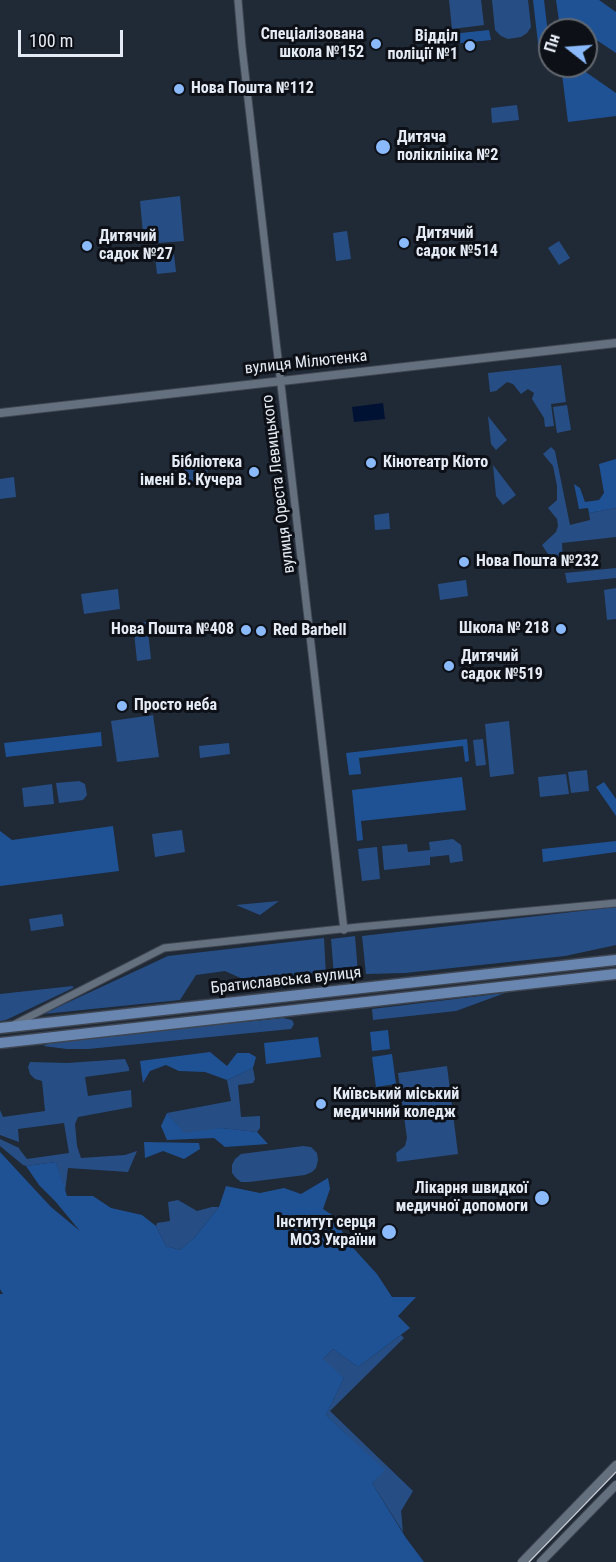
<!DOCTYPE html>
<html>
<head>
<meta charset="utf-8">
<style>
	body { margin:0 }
	#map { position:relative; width:616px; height:1562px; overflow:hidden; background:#202936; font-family:"Roboto Condensed",sans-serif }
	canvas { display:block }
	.north { position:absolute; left:538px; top:18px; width:60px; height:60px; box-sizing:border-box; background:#0d1117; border:2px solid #63686f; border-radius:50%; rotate:287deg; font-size:16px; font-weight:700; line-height:24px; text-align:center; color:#e5ebf4 }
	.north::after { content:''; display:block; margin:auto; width:21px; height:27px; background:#8abafc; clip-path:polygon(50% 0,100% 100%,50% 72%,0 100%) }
	.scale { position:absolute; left:18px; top:30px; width:105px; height:27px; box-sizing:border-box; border:3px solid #e5ebf4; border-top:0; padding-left:8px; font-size:18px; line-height:21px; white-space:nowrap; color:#e5ebf4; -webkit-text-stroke:4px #0d1117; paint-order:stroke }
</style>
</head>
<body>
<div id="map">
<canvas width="616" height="1562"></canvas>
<div class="north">Пн</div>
<div class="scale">100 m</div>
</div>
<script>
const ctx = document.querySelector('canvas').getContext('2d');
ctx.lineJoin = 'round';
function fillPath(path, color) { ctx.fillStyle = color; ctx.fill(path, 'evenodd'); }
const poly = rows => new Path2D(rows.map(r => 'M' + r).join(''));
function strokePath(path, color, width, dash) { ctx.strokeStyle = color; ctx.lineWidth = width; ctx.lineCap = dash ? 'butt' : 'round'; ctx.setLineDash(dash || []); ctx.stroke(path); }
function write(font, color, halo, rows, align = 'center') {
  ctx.font = font + ' "Roboto Condensed",sans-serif'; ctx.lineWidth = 6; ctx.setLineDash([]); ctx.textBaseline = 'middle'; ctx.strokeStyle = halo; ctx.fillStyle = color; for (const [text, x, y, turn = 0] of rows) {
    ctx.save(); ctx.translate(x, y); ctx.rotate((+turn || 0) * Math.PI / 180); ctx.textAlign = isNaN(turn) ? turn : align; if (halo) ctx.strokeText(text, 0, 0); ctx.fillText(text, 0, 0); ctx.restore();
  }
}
fillPath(poly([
	[449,0,481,0,484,25,452,29],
	[492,0,528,0,531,27,527,33,521,37,508,39,501,36,495,30],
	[517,105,519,120,492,123,491,108],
	[180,196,184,241,144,244,140,201],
	[347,231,351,259,336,261,333,233],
	[559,241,570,258,559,265,548,248],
	[174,254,176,272,157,274,155,256],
	[561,365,566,402,551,404,554,426,545,427,544,418,532,399,534,393,528,389,521,394,513,384,507,382,496,391,490,392,488,373],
	[567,405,571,430,557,433,553,407],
	[488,416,507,440,496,450,491,444],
	[551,447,555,451,570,525,590,520,589,513,616,508,616,537,562,543,563,559,552,560,542,545,556,532,558,526,557,519,548,508,557,500,557,486,553,466,543,454],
	[207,463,208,481,185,483,184,465],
	[493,465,516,495,503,505,496,496],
	[14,477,16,497,0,499,0,479],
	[389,513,390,529,375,530,374,515],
	[616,568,616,578,567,583,565,573],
	[466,580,468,596,440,600,438,584],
	[616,588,616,619,607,620,604,590],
	[118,589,120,609,84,614,81,594],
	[147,622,151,659,137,661,133,623],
	[153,715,159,757,117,762,111,721],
	[509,721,514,774,490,777,485,724],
	[483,739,486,765,476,766,473,740],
	[229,743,230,754,200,758,199,746],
	[587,770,589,791,571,793,568,772],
	[566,774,569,794,540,797,538,777],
	[79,781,85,784,87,795,83,800,59,803,56,783],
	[52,784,54,804,24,807,22,788],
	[182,830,185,852,155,857,152,834],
	[453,839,461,845,463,861,450,863,449,855,430,857,430,865,384,870,382,846,407,844,408,852,430,850,429,842],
	[377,847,380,879,362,881,358,849],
	[279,901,260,915,236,905],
	[616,907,616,945,565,956,405,973,366,974,362,936],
	[62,914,64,926,31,931,29,919],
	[355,936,358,973,334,976,331,939],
	[324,938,326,977,318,982,267,990,225,971,196,975,180,1000,43,1014,168,956],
	[73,986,73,988,6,1020,0,1021,0,994],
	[505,993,456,1011,373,1020,372,1009],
	[283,1018,292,1020,294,1024,291,1029,88,1049,67,1049,43,1046,54,1041],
	[125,1059,129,1068,129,1071,85,1077,88,1096,131,1090,132,1107,78,1117,75,1124,77,1146,81,1158,125,1155,137,1151,128,1172,68,1168,65,1192,56,1162,26,1166,23,1165,0,1146,0,1139,19,1148,20,1150,27,1159,69,1153,64,1123,18,1129,19,1142,0,1135,0,1110,3,1117,45,1111,42,1081,35,1079,30,1074,28,1067,30,1062,67,1063],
	[447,1066,458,1154,397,1162,396,1153,405,1146,407,1138,398,1073],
	[253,1068,255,1079,253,1083,238,1085,241,1117,260,1116,260,1128,257,1132,222,1128,179,1137,177,1125,167,1113,231,1101,227,1080],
	[303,1146,311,1147,317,1153,318,1160,316,1168,312,1172,305,1175,249,1182,241,1182,236,1178,232,1173,232,1165,235,1159,241,1154],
	[178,1200,197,1211,212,1207,219,1207,195,1237,180,1250,166,1246,156,1226,157,1223,170,1221,168,1202],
	[401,1335,404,1338,330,1411,413,1491,401,1511,403,1532,372,1483,384,1470,326,1415,344,1378,322,1360,333,1349,358,1367]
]), '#264e85');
fillPath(poly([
	[533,0,544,0,550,50,539,52],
	[556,0,599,0,616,12,616,53,586,33,586,30,582,30,566,19,560,28],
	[489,30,491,40,452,44,451,34],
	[561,66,577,66,616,93,616,116,568,122],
	[616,459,616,508,589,513,588,508,579,509,574,484,580,488,585,502,599,500,604,493,599,464],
	[101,732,102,746,6,757,4,743],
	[467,739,469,761,465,762,463,746,359,758,361,774,349,775,346,753],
	[462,777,466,810,361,821,363,840,357,841,352,790],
	[604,782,616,799,616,816,596,787],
	[113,826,119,871,0,886,0,831,12,840],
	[616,841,616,852,543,862,542,849],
	[388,1030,390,1049,372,1051,370,1032],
	[318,1037,321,1057,266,1064,264,1043],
	[210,1052,227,1066,237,1053,249,1053,256,1057,253,1068,227,1080,205,1072,179,1071,166,1065,150,1071,143,1083,140,1061],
	[392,1054,396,1084,376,1087,372,1057],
	[167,1113,184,1133,222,1128,257,1132,268,1144,225,1147,214,1138,167,1140,161,1126],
	[144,1142,199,1143,200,1149,184,1159,163,1151,145,1158],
	[0,1152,51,1207,80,1231,55,1201,39,1185,26,1166,56,1162,67,1196,93,1196,111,1208,142,1215,156,1226,166,1246,180,1250,195,1237,219,1207,226,1186,260,1193,284,1188,301,1194,328,1178,330,1189,323,1209,337,1218,345,1239,377,1274,392,1297,416,1297,398,1316,410,1328,358,1367,333,1349,323,1359,344,1378,326,1415,385,1470,372,1483,406,1538,424,1562,0,1562,0,1294,3,1294,0,1289]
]), '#1f5295');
fillPath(poly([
	[383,403,385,419,354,422,352,407]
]), '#001234');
const minor = poly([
	[238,0,242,47,344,930],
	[15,1024,164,948,359,927,616,903]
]);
const tertiary = poly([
	[0,413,616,343],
	[522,1562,616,1465],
	[541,1562,616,1485]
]);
const primary = poly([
	[0,1028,616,960],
	[0,1043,616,974]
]);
strokePath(minor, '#3e4551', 9);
strokePath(tertiary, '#3e4551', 10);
strokePath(primary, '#3e4551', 13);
strokePath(minor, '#65707f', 7);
strokePath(tertiary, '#65707f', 8);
strokePath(primary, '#6886b0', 10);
strokePath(poly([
	[529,1562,616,1472]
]), '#c3cad3', 1.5);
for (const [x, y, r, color] of [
	[376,44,6,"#8abafc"],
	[470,46,6,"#8abafc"],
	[179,89,6,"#8abafc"],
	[383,147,8,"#8abafc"],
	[404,243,6,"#8abafc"],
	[87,246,6,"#8abafc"],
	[371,463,6,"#8abafc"],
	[254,472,6,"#8abafc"],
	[464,562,6,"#8abafc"],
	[561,629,6,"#8abafc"],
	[246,630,6,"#8abafc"],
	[261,631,6,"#8abafc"],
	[449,666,6,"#8abafc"],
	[122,706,6,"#8abafc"],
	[321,1104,6,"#8abafc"],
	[542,1198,8,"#8abafc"],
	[389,1232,8,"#8abafc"]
]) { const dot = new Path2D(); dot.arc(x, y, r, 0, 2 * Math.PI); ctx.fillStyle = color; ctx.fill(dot); strokePath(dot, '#0d1117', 2); }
write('bold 16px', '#e5ebf4', '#0d1117', [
	["Спеціалізована",364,35,"right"],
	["школа №152",364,53,"right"],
	["Відділ",458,37,"right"],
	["поліції №1",458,55,"right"],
	["Нова Пошта №112",191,89],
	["Дитяча",397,138],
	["поліклініка №2",397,156],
	["Дитячий",416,234],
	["садок №514",416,252],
	["Дитячий",99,237],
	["садок №27",99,255],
	["Бібліотека",242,463,"right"],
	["імені В. Кучера",242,481,"right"],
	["Кінотеатр Кіото",383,463],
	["Нова Пошта №232",476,562],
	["Школа № 218",549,629,"right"],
	["Нова Пошта №408",234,630,"right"],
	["Red Barbell",273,631],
	["Дитячий",461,657],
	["садок №519",461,675],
	["Просто неба",134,706],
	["Київський міський",333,1095],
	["медичний коледж",333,1113],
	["Лікарня швидкої",528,1189,"right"],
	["медичної допомоги",528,1207,"right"],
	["Інститут серця",376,1223,"right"],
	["МОЗ України",376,1241,"right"]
], 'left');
write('16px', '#e5ebf4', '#0d1117', [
	["вулиця Мілютенка",306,363,-6],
	["вулиця Ореста Левицького",279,484,-97],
	["Братиславська вулиця",286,981,-6]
]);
</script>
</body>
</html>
